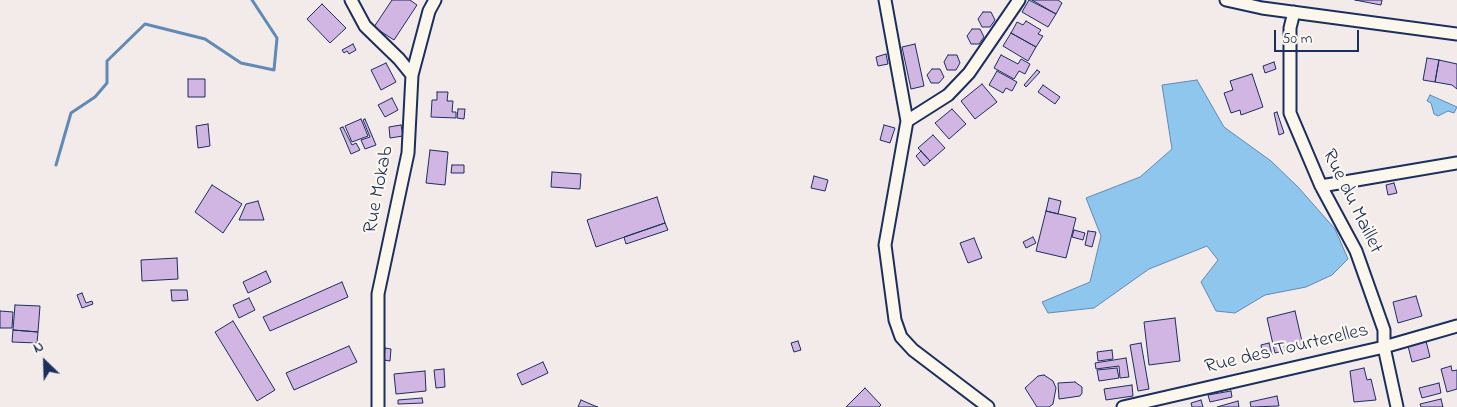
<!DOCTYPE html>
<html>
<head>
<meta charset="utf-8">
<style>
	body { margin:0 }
	#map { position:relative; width:1457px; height:407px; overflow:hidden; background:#f3eaea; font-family:"Indie Flower",sans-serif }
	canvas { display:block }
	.north { position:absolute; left:20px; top:337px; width:50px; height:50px; -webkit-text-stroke:4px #fbf7ec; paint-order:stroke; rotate:336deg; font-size:14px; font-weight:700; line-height:20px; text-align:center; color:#1b2f5e }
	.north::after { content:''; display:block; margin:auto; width:18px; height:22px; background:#1b2f5e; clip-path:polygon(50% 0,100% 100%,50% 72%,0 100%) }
	.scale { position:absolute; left:1274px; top:30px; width:85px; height:22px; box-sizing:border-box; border:2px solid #1b2f5e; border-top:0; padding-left:6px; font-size:15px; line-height:18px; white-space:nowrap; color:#1b2f5e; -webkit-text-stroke:4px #fbf7ec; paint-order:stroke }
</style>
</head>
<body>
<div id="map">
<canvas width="1457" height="407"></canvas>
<div class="north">N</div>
<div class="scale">50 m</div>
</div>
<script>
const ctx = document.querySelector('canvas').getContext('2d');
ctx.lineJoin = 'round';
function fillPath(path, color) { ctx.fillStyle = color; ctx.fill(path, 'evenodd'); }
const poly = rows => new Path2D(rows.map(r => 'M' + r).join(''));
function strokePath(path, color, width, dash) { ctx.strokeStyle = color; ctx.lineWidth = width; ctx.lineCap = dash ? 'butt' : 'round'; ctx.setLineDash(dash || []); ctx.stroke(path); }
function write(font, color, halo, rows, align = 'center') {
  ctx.font = font + ' "Indie Flower",sans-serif'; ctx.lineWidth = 4.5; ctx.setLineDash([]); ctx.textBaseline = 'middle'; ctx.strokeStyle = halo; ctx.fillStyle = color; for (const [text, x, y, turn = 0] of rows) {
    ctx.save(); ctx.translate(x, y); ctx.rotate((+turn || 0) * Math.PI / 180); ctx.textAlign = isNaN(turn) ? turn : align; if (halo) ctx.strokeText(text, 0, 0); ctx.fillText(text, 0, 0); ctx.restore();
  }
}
const water = poly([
	[1197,80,1224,127,1271,161,1298,187,1335,229,1348,259,1332,275,1306,287,1265,295,1235,313,1216,311,1201,282,1218,260,1207,246,1149,269,1094,308,1048,313,1042,302,1090,282,1101,236,1086,198,1140,177,1172,149,1162,85,1197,80],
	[1430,95,1457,107,1454,113,1448,111,1438,116,1434,114,1431,103,1427,101,1430,95]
]);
fillPath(water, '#8fc6ed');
strokePath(water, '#618ab4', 1);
strokePath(poly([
	[56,165,71,113,95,97,107,83,107,61,145,24,205,39,241,63,274,70,277,38,252,0]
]), '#618ab4', 3);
const building = poly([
	[392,0,410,0,417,5,394,40,374,27,392,0],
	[1029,0,1056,14,1048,27,1022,12,1029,0],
	[1032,0,1058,0,1062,3,1056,14,1032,0],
	[1355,0,1382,0,1381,5,1355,0],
	[322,4,346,28,330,43,307,19,322,4],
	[983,12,991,12,995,20,990,27,982,27,978,19,983,12],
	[1026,21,1041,30,1038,34,1043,36,1036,47,1011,33,1017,22,1023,25,1026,21],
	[972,29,980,29,984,37,979,44,971,44,967,36,972,29],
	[1011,33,1036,47,1028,61,1003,46,1011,33],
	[353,44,356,50,349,54,347,51,344,53,342,50,353,44],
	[915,44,924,86,911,89,902,47,915,44],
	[886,54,888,64,878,66,876,57,886,54],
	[948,55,957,55,960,63,956,70,947,70,944,62,948,55],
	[1001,55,1018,64,1021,59,1030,64,1025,74,1019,71,1014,79,994,68,1001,55],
	[1427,58,1439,60,1435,82,1423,80,1427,58],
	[1439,60,1457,64,1457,89,1452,85,1435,82,1439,60],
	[1274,62,1276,69,1265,73,1263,66,1274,62],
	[386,63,396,82,381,90,371,70,386,63],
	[932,69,940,69,944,77,939,83,931,83,927,75,932,69],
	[1037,70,1040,72,1026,87,1024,85,1037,70],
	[997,71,1017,82,1012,91,1006,88,1003,93,989,85,997,71],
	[1252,74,1263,107,1241,115,1240,110,1231,113,1224,93,1233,90,1230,81,1252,74],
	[188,79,205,79,205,97,188,97,188,79],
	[982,84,997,102,975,119,961,101,982,84],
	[1043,85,1060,97,1055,104,1038,92,1043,85],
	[437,92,448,92,447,101,453,101,452,112,456,112,456,118,431,117,432,100,437,100,437,92],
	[392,98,398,110,385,117,378,105,392,98],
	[458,109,465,109,464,119,457,118,458,109],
	[952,109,966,124,949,139,935,123,952,109],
	[1277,112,1284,133,1279,135,1274,113,1277,112],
	[361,119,368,136,352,142,345,126,361,119],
	[365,119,376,145,365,149,361,140,370,137,363,120,365,119],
	[208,124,210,146,198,148,196,126,208,124],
	[401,125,403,136,390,138,389,127,401,125],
	[884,125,895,128,890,143,880,140,884,125],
	[343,127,352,145,356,143,360,150,351,154,340,128,343,127],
	[933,135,945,148,930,161,918,148,933,135],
	[430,150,448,152,445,185,426,183,430,150],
	[921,151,930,161,924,166,916,156,921,151],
	[452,165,464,165,464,173,451,173,452,165],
	[552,172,581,174,580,189,551,187,552,172],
	[814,176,828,180,825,191,811,188,814,176],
	[1394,183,1397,193,1388,195,1386,185,1394,183],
	[212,185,242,204,223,233,195,212,212,185],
	[657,197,665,223,596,247,587,220,657,197],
	[1049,198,1061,201,1058,214,1046,211,1049,198],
	[258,201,264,220,239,220,246,204,258,201],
	[1046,211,1076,218,1066,258,1036,251,1046,211],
	[665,223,668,230,626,244,624,237,665,223],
	[1074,230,1085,233,1083,240,1072,237,1074,230],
	[1088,231,1096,232,1092,247,1085,245,1088,231],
	[1033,237,1036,243,1026,248,1023,242,1033,237],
	[974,238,982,258,968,263,960,243,974,238],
	[177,258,178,279,142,281,141,260,177,258],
	[266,271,271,282,248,293,243,282,266,271],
	[342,282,348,297,270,331,263,317,342,282],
	[171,290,187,290,188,300,172,301,171,290],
	[82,293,86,303,92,301,93,304,82,308,77,295,82,293],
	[1416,296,1422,316,1398,323,1393,302,1416,296],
	[249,298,255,310,239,318,233,305,249,298],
	[15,305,40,306,38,332,13,330,15,305],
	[0,311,13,312,12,328,0,328,0,311],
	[1295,311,1303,346,1275,353,1267,318,1295,311],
	[1175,318,1180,361,1149,365,1144,322,1175,318],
	[233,321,275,390,257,401,215,332,233,321],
	[13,330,38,332,37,343,12,342,13,330],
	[798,341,801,350,794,352,791,343,798,341],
	[1426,341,1430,357,1412,362,1408,346,1426,341],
	[1141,343,1149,389,1138,391,1130,345,1141,343],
	[1269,343,1272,355,1263,357,1261,345,1269,343],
	[349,346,357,362,294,390,286,373,349,346],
	[385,348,391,349,390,361,384,360,385,348],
	[1112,350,1113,359,1098,361,1097,352,1112,350],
	[1126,358,1129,377,1120,378,1119,366,1096,369,1095,363,1126,358],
	[543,362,548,373,522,385,517,374,543,362],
	[1451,366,1452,371,1457,370,1457,389,1447,392,1441,369,1451,366],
	[1117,368,1119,378,1099,381,1097,370,1117,368],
	[1364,368,1367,380,1371,379,1376,400,1354,402,1350,371,1364,368],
	[444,369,445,387,436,388,434,370,444,369],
	[425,371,426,391,396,394,394,374,425,371],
	[1044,375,1053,381,1056,388,1053,404,1049,407,1037,407,1025,388,1038,376,1044,375],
	[1075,382,1082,387,1082,393,1080,396,1059,399,1058,383,1075,382],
	[1439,383,1441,393,1422,398,1419,388,1439,383],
	[1132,385,1133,396,1106,400,1104,389,1132,385],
	[865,388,881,405,879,407,846,407,865,388],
	[1231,391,1232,397,1210,402,1208,395,1231,391],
	[1277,396,1279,406,1251,407,1250,402,1277,396],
	[422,398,423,403,398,404,398,400,422,398],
	[1441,399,1443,407,1421,407,1420,404,1441,399],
	[581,400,595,406,598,407,578,407,581,400],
	[1201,400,1203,407,1192,407,1191,403,1201,400],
	[1238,401,1239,407,1217,407,1238,401]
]);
fillPath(building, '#d1b6e4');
strokePath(building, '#1b2f5e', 1);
const minor = poly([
	[351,0,365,26,399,59,412,75,408,153,378,294,378,407],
	[885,0,907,121,885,245,895,320,901,337,913,350,988,407],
	[1226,0,1262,8,1457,34],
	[1294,12,1290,28,1290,113,1321,186,1356,251,1384,330,1384,347,1397,407],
	[412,75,429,11,435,0],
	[907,121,948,95,969,73,1019,0],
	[1321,186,1457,163],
	[1123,407,1384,347,1457,326]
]);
strokePath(minor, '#1b2f5e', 15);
strokePath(minor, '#fbf7ec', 11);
write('20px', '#1b2f5e', '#fbf7ec', [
	["Rue Mokab",380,190,-79],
	["Rue du Maillet",1351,202,64],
	["Rue des Tourterelles",1287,350,-13]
]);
</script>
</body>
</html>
